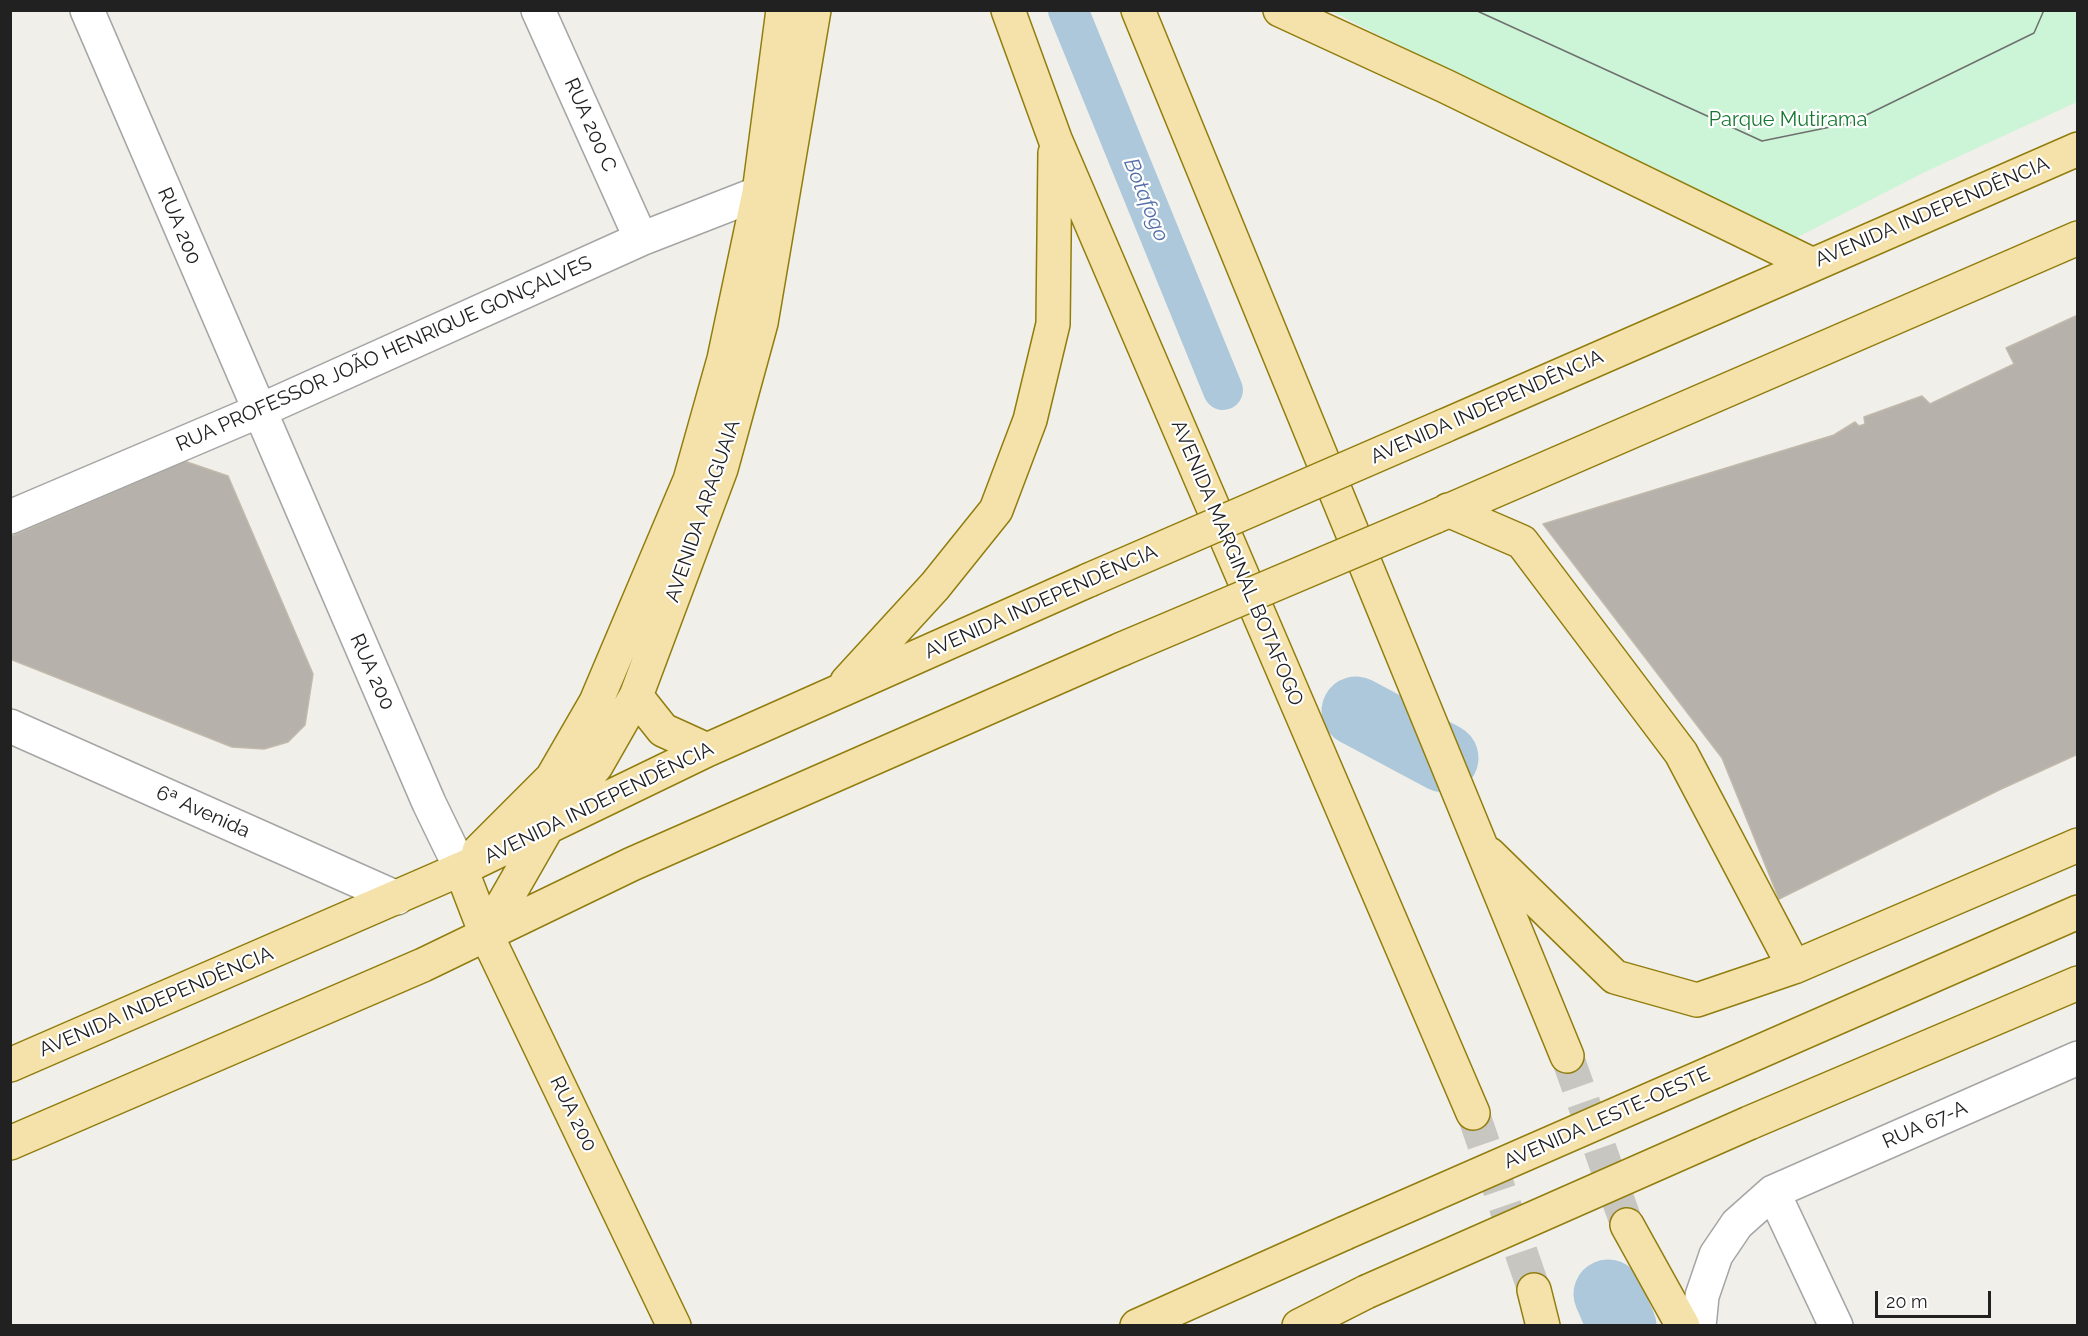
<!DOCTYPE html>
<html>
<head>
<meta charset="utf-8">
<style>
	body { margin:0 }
	#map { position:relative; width:2088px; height:1336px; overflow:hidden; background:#f1efe9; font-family:Raleway,sans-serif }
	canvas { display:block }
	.frame { position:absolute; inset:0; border:12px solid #212121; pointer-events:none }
	.scale { position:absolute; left:1875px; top:1291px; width:116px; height:27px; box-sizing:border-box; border:3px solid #212121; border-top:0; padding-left:8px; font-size:18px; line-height:21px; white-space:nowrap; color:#212121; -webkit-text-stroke:4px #fff; paint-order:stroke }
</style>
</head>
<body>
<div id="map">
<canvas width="2088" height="1336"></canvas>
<div class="frame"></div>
<div class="scale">20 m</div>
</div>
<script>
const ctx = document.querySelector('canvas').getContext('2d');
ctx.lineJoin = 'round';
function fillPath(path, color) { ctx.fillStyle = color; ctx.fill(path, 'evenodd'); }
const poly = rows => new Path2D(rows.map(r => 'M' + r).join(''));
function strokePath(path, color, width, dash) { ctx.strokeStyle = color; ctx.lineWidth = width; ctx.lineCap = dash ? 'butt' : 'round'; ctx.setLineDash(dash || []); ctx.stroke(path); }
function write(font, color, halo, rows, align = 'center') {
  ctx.font = font + ' Raleway,sans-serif'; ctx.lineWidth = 4.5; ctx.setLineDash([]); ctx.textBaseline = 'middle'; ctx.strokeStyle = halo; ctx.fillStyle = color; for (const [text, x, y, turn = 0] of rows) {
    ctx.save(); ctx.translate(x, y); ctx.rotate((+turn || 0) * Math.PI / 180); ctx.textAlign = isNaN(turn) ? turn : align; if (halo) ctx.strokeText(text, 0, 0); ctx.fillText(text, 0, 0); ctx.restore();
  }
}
fillPath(poly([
	[1331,11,2077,11,2077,102,1925,172,1788,242]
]), '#cbf5d6');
strokePath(poly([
	[1068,10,1223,390]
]), '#adc8da', 40);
strokePath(poly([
	[1356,711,1444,758],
	[1608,1294,1622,1326]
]), '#adc8da', 69);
const building = poly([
	[2078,315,2078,754,1999,790,1779,899,1722,758,1543,524,1834,435,1855,422,1859,426,1865,424,1864,417,1922,396,1930,404,2014,364,2006,348,2078,315],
	[184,461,228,476,313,674,305,725,288,742,264,749,232,747,10,659,10,537,184,461]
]);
fillPath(building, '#b6b2ab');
strokePath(building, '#c1b9ac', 1.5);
strokePath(poly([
	[1567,1056,1627,1225],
	[1473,1113,1534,1290]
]), '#c7c6c1', 33, [33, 16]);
const minor = poly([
	[87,10,429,803,461,869],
	[538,10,641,239],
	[10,517,259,411,641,239,759,193],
	[10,726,397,898],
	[1773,1192,1836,1326],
	[1699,1326,1702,1296,1716,1255,1737,1224,1773,1192,2078,1058]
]);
const major = poly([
	[1008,10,1055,139,1473,1113],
	[1138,10,1567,1056],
	[1280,10,1445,86,1811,264],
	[1444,426,2078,149],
	[1448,510,1522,542,1681,753,1794,967],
	[1434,517,2078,238],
	[847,682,935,586,996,510,1030,420,1053,324,1055,153],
	[636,696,663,730,707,750],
	[479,851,552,778,596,702,690,480,724,359,759,193,783,10],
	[1489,854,1615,977,1697,1000,1794,967,2078,845],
	[461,869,486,934,674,1326],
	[486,934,548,826,596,766,636,696,721,469,761,323,814,10],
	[10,1065,461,869,707,750,1089,580],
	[1713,1072,2078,912],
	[1749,1123,2078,983],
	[10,1143,423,965,632,864,1122,649],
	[1627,1225,1683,1326],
	[1534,1290,1543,1326],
	[1137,1326,1345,1233],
	[1299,1326,1366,1292]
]);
strokePath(minor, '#a5a5a5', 36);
strokePath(major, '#917d0d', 36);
strokePath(minor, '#fff', 33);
strokePath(major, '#f4e2aa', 33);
strokePath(poly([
	[1475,10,1762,141,1850,123,2034,33,2044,10]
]), '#6f6f6f', 1.5);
const majorBridge = poly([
	[1089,580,1444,426],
	[1122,649,1434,517],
	[1345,1233,1713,1072],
	[1366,1292,1749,1123]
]);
strokePath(majorBridge, '#917d0d', 36, []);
strokePath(majorBridge, '#f4e2aa', 33);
write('20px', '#167830', '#fff', [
	["Parque Mutirama",1788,120]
]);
write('20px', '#212121', '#fff', [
	["RUA 200 C",590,125,66],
	["AVENIDA INDEPENDÊNCIA",1932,212,-23],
	["RUA 200",179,226,67],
	["RUA PROFESSOR JOÃO HENRIQUE GONÇALVES",384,354,-24],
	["AVENIDA INDEPENDÊNCIA",1487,407,-24],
	["AVENIDA ARAGUAIA",703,511,-71],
	["AVENIDA MARGINAL BOTAFOGO",1237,563,67],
	["AVENIDA INDEPENDÊNCIA",1041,602,-24],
	["RUA 200",372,672,66],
	["AVENIDA INDEPENDÊNCIA",599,803,-26],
	["6ª Avenida",203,812,24],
	["AVENIDA INDEPENDÊNCIA",156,1002,-23],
	["RUA 200",573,1114,64],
	["AVENIDA LESTE-OESTE",1607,1118,-24],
	["RUA 67-A",1925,1125,-24]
]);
write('italic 21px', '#5570a9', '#fff', [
	["Botafogo",1146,200,68]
]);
</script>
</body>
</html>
